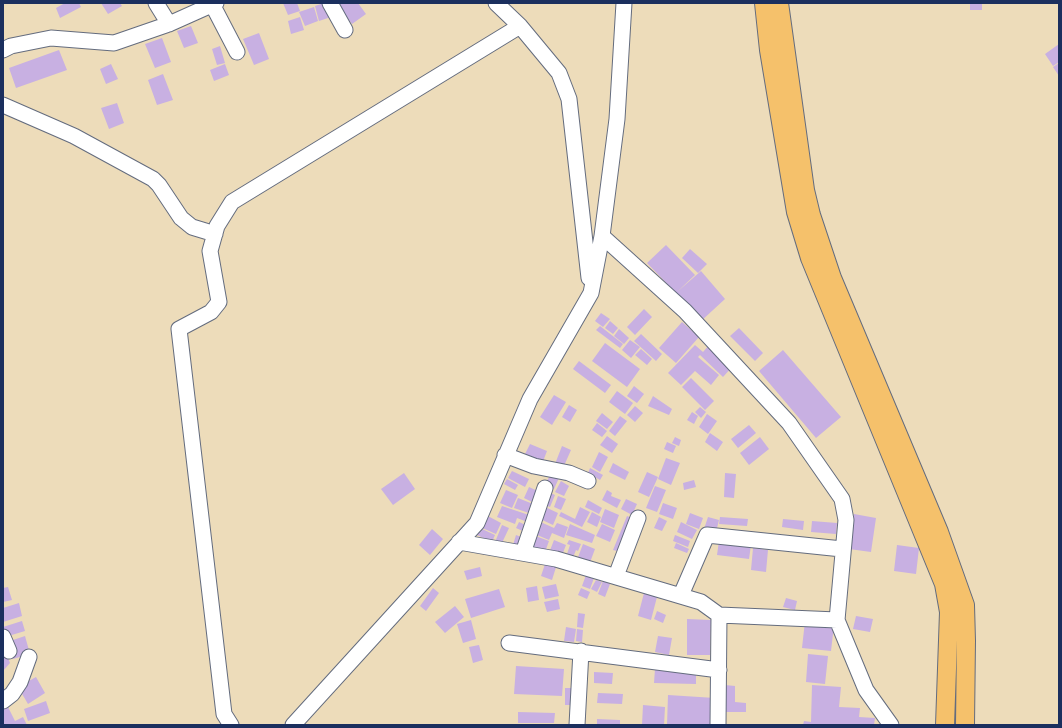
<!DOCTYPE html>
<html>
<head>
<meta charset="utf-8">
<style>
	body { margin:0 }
	#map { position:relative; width:1062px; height:728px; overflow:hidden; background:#eddcba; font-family:"Comic Neue",sans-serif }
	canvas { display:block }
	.frame { position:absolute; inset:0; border:4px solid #1b2f5e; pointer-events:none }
</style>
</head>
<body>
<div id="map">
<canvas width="1062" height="728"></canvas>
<div class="frame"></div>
</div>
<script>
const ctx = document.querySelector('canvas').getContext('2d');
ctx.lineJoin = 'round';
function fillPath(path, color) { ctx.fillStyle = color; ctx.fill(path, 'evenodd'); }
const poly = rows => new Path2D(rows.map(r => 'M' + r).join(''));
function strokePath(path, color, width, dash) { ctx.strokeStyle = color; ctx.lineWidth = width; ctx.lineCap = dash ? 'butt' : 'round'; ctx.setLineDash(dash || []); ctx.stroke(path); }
fillPath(poly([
	[65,3,79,3,81,7,60,18,56,8],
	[101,3,120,3,122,6,108,14],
	[283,3,297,3,300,11,288,15],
	[324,3,331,17,319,21,315,6],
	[336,3,358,3,366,14,352,24],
	[970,3,982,3,982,10,970,10],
	[314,7,318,21,305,26,299,12],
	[300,17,304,30,291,34,288,21],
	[191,26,198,43,184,48,177,31],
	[259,33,269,59,254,65,243,39],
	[162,38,171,62,155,68,145,44],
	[1059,44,1059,62,1053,66,1045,54],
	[220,46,225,63,217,65,212,49],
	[59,50,67,70,16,88,9,68],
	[1059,63,1059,76,1053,67],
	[111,64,118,79,106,84,100,69],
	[225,64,229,75,214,81,210,70],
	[163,74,173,100,157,105,148,80],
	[117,103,124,123,109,129,101,108],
	[666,245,695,275,677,292,701,271,725,299,700,322,676,293,647,263],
	[690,249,707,264,698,273,682,258],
	[644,309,652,317,635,335,627,327],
	[601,313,610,319,603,327,595,321],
	[610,321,618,328,613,334,605,328],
	[682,322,699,337,676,363,659,348],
	[600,326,623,344,620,348,596,330],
	[739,328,763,353,755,361,730,336],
	[619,329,629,338,624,344,614,336],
	[641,334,662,354,656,361,634,341],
	[630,340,640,347,631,358,622,350],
	[605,343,640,369,627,387,592,361],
	[710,344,733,366,723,377,700,355,698,357,719,375,711,385,695,371,681,385,668,373,695,345,703,352],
	[641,349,652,359,647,365,635,355],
	[783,350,841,417,816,438,759,371],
	[579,361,611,385,605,393,573,369],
	[691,378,714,401,705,410,682,387],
	[634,386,644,394,637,403,627,396],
	[617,391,633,403,625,414,609,402],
	[554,395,566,402,552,425,540,417],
	[653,396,672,409,669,415,648,406],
	[569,405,577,410,570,422,562,417],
	[635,406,643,413,635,422,627,415],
	[700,407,706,412,701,418,695,412],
	[692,412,698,416,694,424,687,420],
	[602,413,613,422,607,429,596,421],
	[707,414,717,421,708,434,699,427],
	[620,416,627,421,615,436,609,431],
	[597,423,607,431,602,437,592,430],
	[749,425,756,433,738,448,731,439],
	[710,433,723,442,717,451,705,442],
	[607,436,618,444,612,453,600,445],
	[675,437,681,440,679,446,672,443],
	[760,437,769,449,749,465,740,453],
	[667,442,676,446,673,453,664,449],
	[530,444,547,451,542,464,524,456],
	[562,446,571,450,563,468,555,464],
	[599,452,608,457,600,472,592,467],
	[666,458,680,463,671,485,658,479],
	[613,463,629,472,625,480,609,472],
	[590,468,603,475,600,480,588,473],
	[512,471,529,479,525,487,508,478],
	[647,472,658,477,649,497,638,492],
	[404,473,415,489,393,505,381,489],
	[725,473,736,474,734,498,724,497],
	[551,474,559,478,554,489,545,484],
	[507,479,518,485,515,490,504,484],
	[694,480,696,487,684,490,683,483],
	[561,481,569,486,564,496,555,492],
	[655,486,666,490,657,512,646,508],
	[529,487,542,493,536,504,524,498],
	[506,490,518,495,512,508,500,503],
	[607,490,612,493,611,496,621,500,617,508,602,500],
	[546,491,555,495,550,507,541,503],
	[558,496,566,499,561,510,554,507],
	[518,498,533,504,529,513,514,508],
	[626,499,637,504,632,515,621,509],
	[588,500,602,508,599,514,585,507],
	[663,503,677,508,673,519,659,514],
	[502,506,532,516,530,523,517,518,515,524,497,517],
	[543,506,558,513,553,525,538,518],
	[580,507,590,512,582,527,559,516,561,512,575,519],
	[605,509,619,515,614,528,600,522],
	[592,512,601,517,597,527,587,522],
	[690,513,703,518,699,529,686,524],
	[854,514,876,518,871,552,849,549],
	[486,515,501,523,496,534,480,527],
	[627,516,634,519,621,552,613,550],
	[659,517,667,521,662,531,654,528],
	[708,517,719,520,716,532,704,529],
	[720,517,748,519,747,526,719,524],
	[783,519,804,521,803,530,782,527],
	[536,520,554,528,557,523,568,527,564,538,552,533,549,540,530,532],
	[812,521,837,523,836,534,811,532],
	[519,522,528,526,525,532,516,528],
	[681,522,697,530,692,539,677,532],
	[570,524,595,535,592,543,566,535],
	[602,524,615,530,610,542,596,536],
	[502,525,509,528,501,545,495,542],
	[480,528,495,535,492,542,477,535],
	[432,529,443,539,430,555,419,545],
	[530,534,549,541,545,552,526,545],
	[516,535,524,538,522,547,513,545],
	[675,535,690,541,688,547,673,541],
	[554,540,566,545,561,558,549,553],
	[569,540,581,544,578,551,576,550,572,560,566,557,570,545,567,544],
	[719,541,751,545,749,559,717,555],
	[676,543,689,549,687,553,674,548],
	[583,544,595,549,589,565,577,560],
	[897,545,919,548,916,574,894,571],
	[753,548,768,550,766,572,751,570],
	[546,561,557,564,552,580,541,576],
	[480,567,482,576,467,580,464,571],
	[586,575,594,578,590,589,582,586],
	[596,580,602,582,597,592,591,589],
	[603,581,610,584,605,597,598,594],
	[556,584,559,596,545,599,542,587],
	[537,586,539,600,528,602,526,588],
	[8,587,12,600,3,602,3,588],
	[433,588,439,593,426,611,420,606],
	[581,588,590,592,587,599,578,595],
	[499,589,505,607,471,618,465,599],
	[644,593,657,597,651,620,638,616],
	[786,598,797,601,795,610,783,607],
	[558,599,560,609,547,612,544,602],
	[19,603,22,616,3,622,3,608],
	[455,606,464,617,445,633,435,622],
	[657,611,666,615,663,623,654,619],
	[578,613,585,614,583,628,577,627],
	[856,616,873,619,870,632,853,629],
	[687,619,711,620,710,655,687,655],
	[471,620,476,639,463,643,457,624],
	[22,621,25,631,5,637,3,627],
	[805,621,834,625,831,651,802,648],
	[566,627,576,629,574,642,564,641],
	[577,629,583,630,582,642,576,641],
	[25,636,30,654,13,659,7,642],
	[658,636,672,638,669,655,655,652],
	[479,645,483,660,473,663,469,647],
	[6,653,10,663,3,671,3,654],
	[808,654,828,656,825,684,806,682],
	[516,666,564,669,562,696,514,694],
	[655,669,696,672,696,684,654,683],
	[594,672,613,673,612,684,594,683],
	[36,677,45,693,28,704,18,687],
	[725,685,735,686,735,702,746,703,746,712,724,712],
	[812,685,841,687,839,707,860,708,859,717,875,718,874,725,803,725,804,721,811,722],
	[565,688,576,688,576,705,565,705],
	[598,693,623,694,622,704,597,703],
	[668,695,715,698,714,725,667,725],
	[46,701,50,713,28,721,24,709],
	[7,705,15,721,23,717,27,725,3,725,3,707],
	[643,705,665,707,664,725,642,725],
	[518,712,555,713,554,723,518,723],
	[597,719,620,720,620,725,597,725]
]), '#c8b0e2');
const minor = poly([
	[156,3,169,24],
	[330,3,345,30],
	[496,3,520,26,559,73,569,99,589,278],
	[212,4,237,52],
	[3,50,11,46,51,38,114,43,169,24,216,3],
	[3,105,74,136,153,179,159,185,181,218,192,227,215,234],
	[602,236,685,311,789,423,842,499,846,520,837,620,866,690,891,725],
	[505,455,534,466,569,473,588,481],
	[459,542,556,559,701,602,719,615,718,725],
	[523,553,545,488],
	[616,576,638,518],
	[681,595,707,535,842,549],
	[719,615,837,620],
	[3,637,9,651],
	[509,643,719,670],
	[3,701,12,694,20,682,29,657],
	[231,725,224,714,179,329,211,312,219,302,210,251,217,226,232,202,520,26],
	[293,725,477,523,530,399,591,293,602,236,617,119,624,3],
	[577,725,581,651]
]);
const major = poly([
	[764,3,769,50,796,212,810,258,944,584,949,612,945,725],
	[779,3,805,190,811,215,832,278,939,532,965,605,966,641,965,725]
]);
strokePath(minor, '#646c7e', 17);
strokePath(major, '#646c7e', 20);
strokePath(minor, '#fff', 15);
strokePath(major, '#f5c16b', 18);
</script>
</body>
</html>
